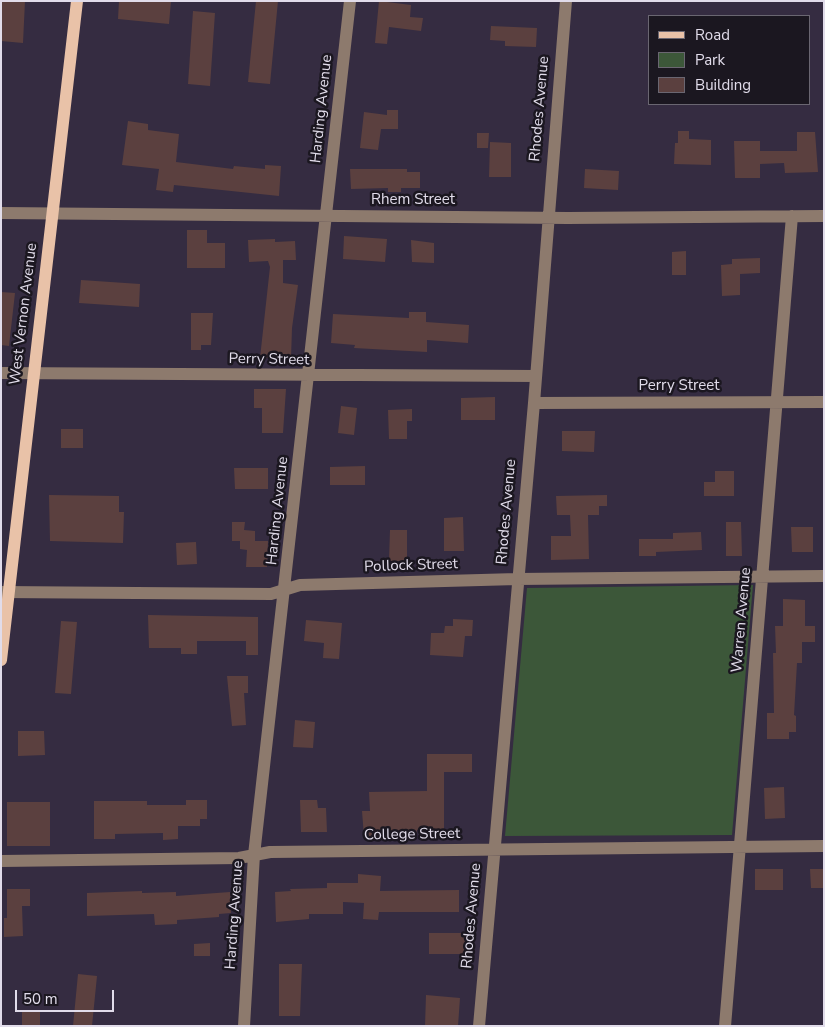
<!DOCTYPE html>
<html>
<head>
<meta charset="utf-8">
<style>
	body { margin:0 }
	#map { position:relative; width:825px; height:1027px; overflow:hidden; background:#352c41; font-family:"Nunito Sans",sans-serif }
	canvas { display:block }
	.frame { position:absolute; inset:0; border:2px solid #e1dcea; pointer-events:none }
	.legend { position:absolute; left:648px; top:15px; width:162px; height:90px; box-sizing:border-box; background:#1b1720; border:1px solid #6a6671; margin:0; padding:6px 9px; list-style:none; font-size:15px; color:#e1dcea }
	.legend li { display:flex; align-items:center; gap:10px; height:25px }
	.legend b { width:25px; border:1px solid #6a6671 }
	.scale { position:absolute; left:15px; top:990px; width:99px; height:22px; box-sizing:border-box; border:2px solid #e1dcea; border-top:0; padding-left:6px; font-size:15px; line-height:18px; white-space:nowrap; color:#e1dcea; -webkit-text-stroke:4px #1b1720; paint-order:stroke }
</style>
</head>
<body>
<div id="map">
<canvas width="825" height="1027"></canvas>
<div class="frame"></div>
<ul class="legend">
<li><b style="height:6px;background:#e9c2a8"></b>Road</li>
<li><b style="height:14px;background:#3c5739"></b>Park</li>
<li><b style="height:14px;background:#5b403f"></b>Building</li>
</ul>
<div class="scale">50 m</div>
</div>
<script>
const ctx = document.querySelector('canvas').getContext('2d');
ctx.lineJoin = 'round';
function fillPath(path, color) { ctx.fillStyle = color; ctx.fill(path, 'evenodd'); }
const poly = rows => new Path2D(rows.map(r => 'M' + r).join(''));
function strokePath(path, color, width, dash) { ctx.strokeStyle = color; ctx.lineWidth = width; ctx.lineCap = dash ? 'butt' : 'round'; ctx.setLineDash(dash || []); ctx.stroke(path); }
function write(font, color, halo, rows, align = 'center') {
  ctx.font = font + ' "Nunito Sans",sans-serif'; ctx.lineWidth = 5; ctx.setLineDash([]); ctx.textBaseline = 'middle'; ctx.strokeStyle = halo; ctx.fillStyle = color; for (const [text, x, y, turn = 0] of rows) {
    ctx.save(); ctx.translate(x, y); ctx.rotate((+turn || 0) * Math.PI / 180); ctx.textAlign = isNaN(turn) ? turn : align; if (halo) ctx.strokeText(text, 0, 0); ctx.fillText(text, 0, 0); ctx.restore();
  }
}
fillPath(poly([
	[753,585,732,835,505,836,527,588]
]), '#3c5739');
fillPath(poly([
	[1,1,25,1,23,43,1,41],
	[119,1,171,1,169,24,118,19],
	[256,1,278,1,270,84,248,82],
	[379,1,411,5,410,17,423,18,421,31,389,27,387,44,375,43],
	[193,11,215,13,210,86,188,84],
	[491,26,537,28,536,47,505,46,505,41,490,40],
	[387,110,398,110,398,129,381,129,378,150,360,148,364,112,387,115],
	[128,121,148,124,148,130,179,134,176,162,233,169,234,166,265,169,265,165,281,166,279,196,174,185,173,192,156,190,159,169,122,165],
	[678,131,689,131,689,139,711,140,711,165,674,164,675,143,678,143],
	[797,132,815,132,818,172,785,173,784,163,760,164,760,178,735,178,734,141,760,141,760,151,797,151],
	[477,133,489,133,488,148,477,148],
	[490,142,511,143,511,177,489,177],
	[350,169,407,169,407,172,420,172,420,188,401,188,401,192,388,192,388,188,351,189],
	[585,169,619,171,618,190,584,188],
	[187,230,207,230,207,243,225,243,225,268,187,268],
	[344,236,387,239,385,262,343,259],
	[275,239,275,242,295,241,296,260,283,260,283,283,298,285,292,328,291,358,260,358,270,267,268,261,249,262,248,240],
	[411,240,434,243,434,263,412,262],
	[686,251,686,275,672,275,672,252],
	[760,258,760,273,740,274,740,295,722,296,721,265,732,264,732,259],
	[81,280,140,284,139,307,79,303],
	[1,292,15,293,9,346,1,345],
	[409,312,426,312,426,322,469,325,468,343,427,340,427,352,354,348,355,345,331,343,333,314,409,318],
	[191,313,213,313,211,345,201,345,201,350,191,350],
	[254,389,286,389,283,433,262,433,262,408,254,408],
	[495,397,495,420,461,420,461,398],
	[341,406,357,408,354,435,338,433],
	[412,409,412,421,407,421,407,439,389,439,388,410],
	[61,429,83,429,83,448,61,448],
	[562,431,595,431,594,452,562,451],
	[365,466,365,485,330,485,330,467],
	[234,468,268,468,268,489,235,489],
	[715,471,734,471,734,496,704,496,704,482,715,482],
	[49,495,119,496,119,512,124,512,123,543,50,541],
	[607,495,607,506,599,506,599,515,588,515,589,559,551,560,551,536,571,536,570,515,557,515,556,496],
	[463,517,464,551,444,551,444,518],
	[232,522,245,522,244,530,255,531,255,541,268,541,267,567,246,567,247,550,240,549,240,541,232,541],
	[726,522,741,522,742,556,726,556],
	[791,527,813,527,813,552,792,552],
	[390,530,407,530,407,561,389,561],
	[701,532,702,550,656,552,656,556,639,556,639,539,673,539,673,533],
	[196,542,197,564,177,565,176,543],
	[783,599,805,600,805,626,815,626,815,642,802,642,802,663,797,663,794,715,796,716,796,732,789,732,789,739,767,739,767,713,774,713,773,653,776,653,775,626,783,626],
	[148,615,258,617,258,655,246,655,246,641,197,641,197,654,181,654,181,648,149,648],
	[453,619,473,620,472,636,465,636,463,657,430,655,431,633,444,633,445,626,453,626],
	[306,620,342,623,339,659,323,658,324,643,304,641],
	[61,621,77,622,71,694,55,693],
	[227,676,248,676,248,693,244,693,246,725,232,726],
	[295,720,315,722,313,748,293,747],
	[18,731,44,731,45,755,18,756],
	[427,754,472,754,472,772,444,772,444,830,417,830,417,834,364,837,362,811,370,811,369,792,427,791],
	[784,787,785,818,765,819,764,788],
	[186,800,207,800,207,819,200,819,200,826,178,826,178,839,163,840,163,833,115,834,115,839,94,839,94,801,147,801,147,805,186,805],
	[300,800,317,800,318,808,326,808,327,832,301,832],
	[7,802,50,802,50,846,7,846],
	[755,869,783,869,783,890,755,890],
	[810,869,824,869,824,888,811,888],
	[358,874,381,876,380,891,459,890,459,912,379,912,378,920,363,919,364,903,343,902,343,914,309,914,309,919,276,922,275,892,291,891,290,889,327,888,327,883,358,883],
	[7,889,30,889,30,906,22,906,23,936,4,937,4,918,7,918],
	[142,891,142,893,176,892,176,896,230,892,231,913,219,914,219,917,177,920,177,924,155,925,154,914,87,916,87,893],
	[429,933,465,933,465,954,429,954],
	[210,943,210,956,194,956,194,944],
	[279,964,302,964,300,1016,279,1016],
	[78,974,97,976,92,1026,73,1026],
	[426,995,460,998,458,1026,425,1026],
	[22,1011,40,1012,40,1026,22,1026]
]), '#5b403f');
strokePath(poly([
	[1,213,568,218,824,216],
	[1,373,536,376],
	[534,403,824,402],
	[1,592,271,594,300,585,517,579,824,576],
	[1,861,239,858,270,852,824,846],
	[244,1026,254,855,350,1],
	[479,1026,534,403,566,1],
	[725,1026,792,216]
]), '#8d7a6d', 12);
strokePath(poly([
	[1,660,77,1]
]), '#e9c2a8', 12);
write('15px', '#e1dcea', '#1b1720', [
	["Harding Avenue",322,109,-84],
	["Rhodes Avenue",540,109,-85],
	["Rhem Street",413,200],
	["West Vernon Avenue",24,314,-83],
	["Perry Street",269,360,1],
	["Perry Street",679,386],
	["Harding Avenue",278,511,-84],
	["Rhodes Avenue",507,512,-85],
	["Pollock Street",411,566,-2],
	["Warren Avenue",742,620,-85],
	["College Street",412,835,-1],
	["Harding Avenue",235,915,-86],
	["Rhodes Avenue",472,916,-85]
]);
</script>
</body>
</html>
